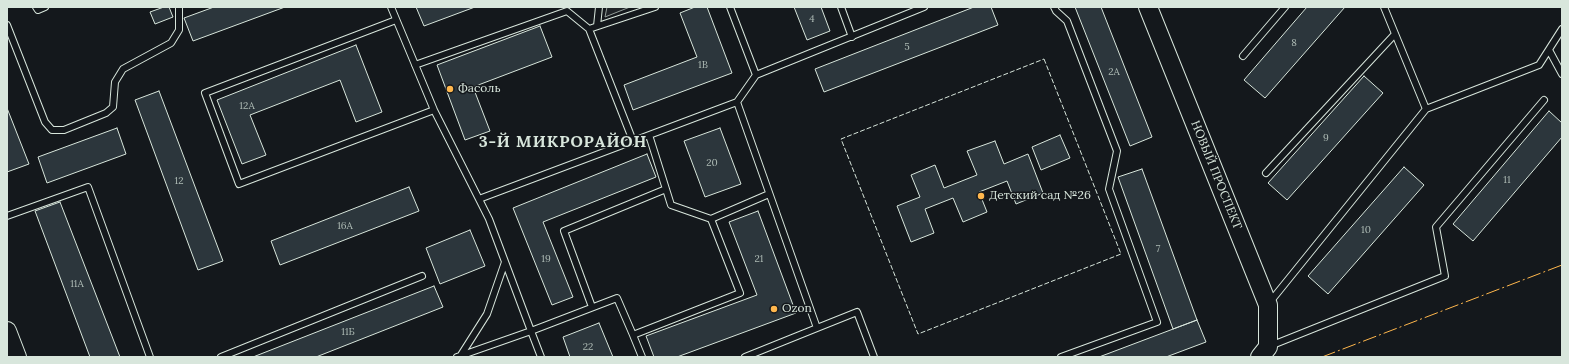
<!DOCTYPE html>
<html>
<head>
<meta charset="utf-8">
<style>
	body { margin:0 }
	#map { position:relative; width:1569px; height:364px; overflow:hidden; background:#14181c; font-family:Lora,serif }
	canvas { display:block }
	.frame { position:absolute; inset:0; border:8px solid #d8e6dc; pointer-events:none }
</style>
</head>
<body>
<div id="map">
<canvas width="1569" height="364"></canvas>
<div class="frame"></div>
</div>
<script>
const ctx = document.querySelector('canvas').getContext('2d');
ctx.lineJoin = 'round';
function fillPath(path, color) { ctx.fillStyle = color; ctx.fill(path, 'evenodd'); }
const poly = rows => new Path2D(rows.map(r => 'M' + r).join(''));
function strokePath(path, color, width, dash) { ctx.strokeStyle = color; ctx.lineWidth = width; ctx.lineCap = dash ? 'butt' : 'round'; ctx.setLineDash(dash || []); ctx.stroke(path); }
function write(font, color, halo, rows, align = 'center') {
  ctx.font = font + ' Lora,serif'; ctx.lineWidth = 3; ctx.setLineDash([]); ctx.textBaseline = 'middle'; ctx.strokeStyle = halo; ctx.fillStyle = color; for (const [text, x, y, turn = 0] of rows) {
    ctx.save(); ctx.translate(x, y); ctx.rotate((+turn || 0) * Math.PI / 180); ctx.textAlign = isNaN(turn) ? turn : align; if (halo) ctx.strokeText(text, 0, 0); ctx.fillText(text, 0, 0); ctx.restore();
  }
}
const green = poly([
	[607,7,630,7,605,17,607,7]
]);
fillPath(green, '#202428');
strokePath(green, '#939e99', 1);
const building = poly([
	[164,7,169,7,173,17,155,24,150,12,164,7],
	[214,7,285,7,193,41,184,18,214,7],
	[416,7,475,7,424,26,416,7],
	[695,7,707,7,732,73,633,110,624,85,697,57,680,13,695,7],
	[794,7,821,7,830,31,807,40,794,7],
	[974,7,991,7,998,25,824,92,815,69,974,7],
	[1075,7,1101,7,1152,137,1130,146,1075,7],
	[1307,7,1345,7,1265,98,1244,80,1307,7],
	[540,26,552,57,473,87,490,131,465,140,437,65,540,26],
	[356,45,382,112,356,122,340,80,250,115,266,155,242,164,217,100,356,45],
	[1364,76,1383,93,1287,200,1268,183,1364,76],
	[159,91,223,261,198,270,135,100,159,91],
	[7,108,29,164,7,172,7,108],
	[1549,111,1562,123,1562,137,1473,241,1453,224,1549,111],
	[117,128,126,154,47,183,38,157,117,128],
	[720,128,741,184,705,197,684,141,720,128],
	[1060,135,1070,158,1041,170,1032,147,1060,135],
	[995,141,1004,164,1028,154,1043,193,1016,204,1007,181,979,192,987,212,963,222,953,198,925,209,934,233,911,242,897,206,920,197,911,175,935,165,944,188,977,175,967,151,995,141],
	[647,154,656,177,543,222,573,297,552,305,513,208,647,154],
	[1404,167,1424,185,1328,294,1308,276,1404,167],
	[1142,169,1197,320,1173,329,1118,177,1142,169],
	[409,187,419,211,280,265,271,241,409,187],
	[60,202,120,357,90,357,35,211,60,202],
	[758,211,796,313,677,357,654,357,646,336,757,295,729,222,758,211],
	[470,230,485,266,440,284,426,248,470,230],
	[434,286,443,307,316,357,253,357,434,286],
	[1197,320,1206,342,1166,357,1099,357,1197,320],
	[599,323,613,357,570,357,563,337,599,323]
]);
fillPath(building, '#2c363c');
strokePath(building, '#d8e6dc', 1);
const lane = poly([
	[36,7,38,10,45,7],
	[391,7,434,110,489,219,531,331,457,357],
	[730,7,756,75,737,102,817,328,857,312,874,357],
	[841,7,852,37],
	[1054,7,1056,11,1067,21,1117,151,1109,189,1157,322,1061,357],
	[396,20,205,93,239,184,434,110],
	[7,25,45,122,52,130,64,130,106,113,113,107,115,82,123,69,171,43,179,30,179,7],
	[597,26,599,7],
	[1549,50,1562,74],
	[1243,56,1285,7],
	[415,65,567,11,589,29],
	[756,75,924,7],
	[1426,109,1539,65,1562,29],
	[649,135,671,205,711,219,769,194],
	[633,141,589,29,655,7],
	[1266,173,1395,34],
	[479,199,737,102],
	[7,216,88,187,150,357],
	[1270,302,1426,109,1384,7],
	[592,307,564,231,666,189],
	[633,335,642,357],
	[1270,346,1445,276,1436,227,1544,100],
	[461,355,487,314,505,262],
	[221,357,422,276],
	[541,357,531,331,617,298,633,335,740,293,711,219],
	[745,357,817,328]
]);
const secondary = poly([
	[1148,7,1268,305,1268,347,1260,357],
	[7,331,17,357]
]);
strokePath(lane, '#d8e6dc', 8);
strokePath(secondary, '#d8e6dc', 20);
strokePath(lane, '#14181c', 6);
strokePath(secondary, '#14181c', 18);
strokePath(poly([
	[1044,59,1121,254,918,334,841,139,1044,59]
]), '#d8e6dc', 1, [5, 2]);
strokePath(poly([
	[1322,357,1562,265]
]), '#ffb74d', 1, [14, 3, 2, 3]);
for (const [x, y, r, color] of [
	[450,89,4,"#ffb74d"],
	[981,196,4,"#ffb74d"],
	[774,309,4,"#ffb74d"]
]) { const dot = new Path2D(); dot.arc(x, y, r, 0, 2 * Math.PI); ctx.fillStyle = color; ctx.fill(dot); strokePath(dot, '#14181c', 1.5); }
write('10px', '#adbab4', null, [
	["4",812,19],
	["8",1294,43],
	["5",907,47],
	["1В",703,65],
	["2А",1114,72],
	["12А",247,106],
	["9",1326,138],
	["20",712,163],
	["11",1507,180],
	["12",179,181],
	["16А",345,226],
	["10",1366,230],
	["7",1158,249],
	["19",546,259],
	["21",759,259],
	["11А",77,284],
	["11Б",348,332],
	["22",588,347]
]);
write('12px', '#d8e6dc', '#14181c', [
	["Фасоль",458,89],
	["Детский сад №26",989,196],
	["Ozon",782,309]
], 'left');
write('12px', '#d8e6dc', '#14181c', [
	["НОВЫЙ ПРОСПЕКТ",1216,175,68]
]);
ctx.letterSpacing = '1px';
write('bold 16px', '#d8e6dc', '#14181c', [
	["3-Й МИКРОРАЙОН",563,142]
]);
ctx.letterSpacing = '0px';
</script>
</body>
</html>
